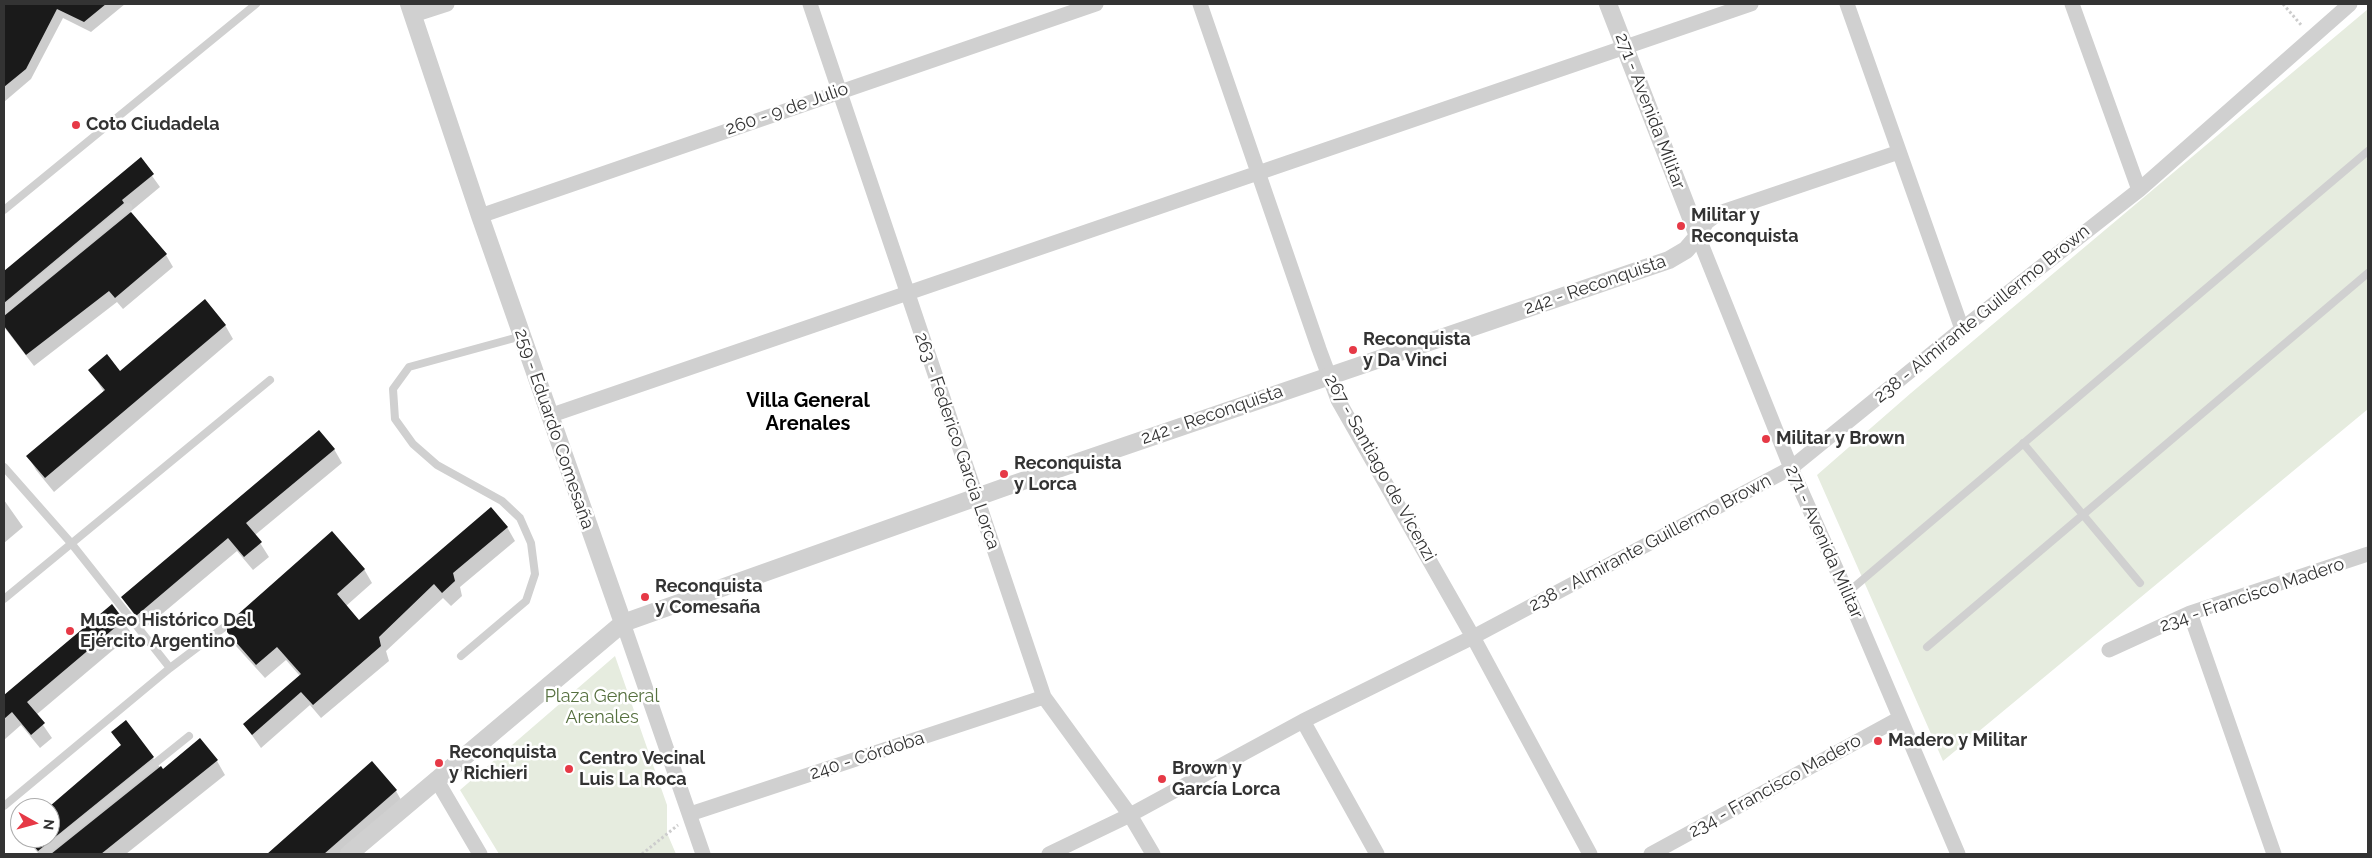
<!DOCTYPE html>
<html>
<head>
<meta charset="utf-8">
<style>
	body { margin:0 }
	#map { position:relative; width:2372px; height:858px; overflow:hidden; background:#fff; font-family:Raleway,sans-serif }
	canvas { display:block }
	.frame { position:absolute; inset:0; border:5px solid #333; pointer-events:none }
	.north { position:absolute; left:10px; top:798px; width:50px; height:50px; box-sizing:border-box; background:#fff; border:1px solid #adadad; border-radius:50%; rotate:97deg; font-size:14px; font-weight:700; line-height:20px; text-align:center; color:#333 }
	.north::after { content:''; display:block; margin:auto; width:18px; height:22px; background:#e63946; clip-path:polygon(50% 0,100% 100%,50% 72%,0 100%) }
</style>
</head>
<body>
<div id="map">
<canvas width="2372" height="858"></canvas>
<div class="frame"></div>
<div class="north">N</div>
</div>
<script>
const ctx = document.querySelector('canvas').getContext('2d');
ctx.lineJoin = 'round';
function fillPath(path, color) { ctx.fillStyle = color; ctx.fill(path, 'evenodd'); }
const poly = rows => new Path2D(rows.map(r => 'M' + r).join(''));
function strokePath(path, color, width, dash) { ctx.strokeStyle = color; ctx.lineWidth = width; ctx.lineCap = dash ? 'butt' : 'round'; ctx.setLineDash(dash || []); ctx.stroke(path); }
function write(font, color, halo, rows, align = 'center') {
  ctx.font = font + ' Raleway,sans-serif'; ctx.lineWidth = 5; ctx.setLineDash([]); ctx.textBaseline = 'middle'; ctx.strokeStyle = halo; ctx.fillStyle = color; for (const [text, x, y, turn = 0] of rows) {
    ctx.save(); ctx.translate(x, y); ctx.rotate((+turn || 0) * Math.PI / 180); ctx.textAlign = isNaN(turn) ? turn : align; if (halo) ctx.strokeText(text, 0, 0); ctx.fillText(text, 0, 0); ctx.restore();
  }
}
fillPath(poly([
	[2368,9,2368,409,1943,761,1817,475,1911,393],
	[615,656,667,805,667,833,676,854,499,854,460,790]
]), '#e6ecdf');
fillPath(poly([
	[4,4,125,4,91,32,63,18,31,79,4,102],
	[140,159,160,187,130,212,166,255,173,267,123,309,117,302,34,366,4,327,4,273],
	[225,325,233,339,54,492,36,470,28,456,104,392,90,370,120,373],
	[334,449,342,463,255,535,269,557,253,570,237,551,144,629,122,597],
	[4,500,23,527,4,543],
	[507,527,515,541,460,587,462,596,451,606,443,598,386,651,389,661,321,718,310,705,261,748,244,724,300,676,286,660,265,678,236,646,228,632,364,569,372,583,346,606,359,622],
	[112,606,132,634,36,715,52,738,40,748,21,725,4,740,4,697],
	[113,732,153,758,162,770,217,761,225,775,126,854,39,854,25,838,50,838,49,808,122,746],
	[372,763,396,791,404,805,348,854,272,854,271,852],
	[31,804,35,808,27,808],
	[20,814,20,832,13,820]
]), '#0003');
fillPath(poly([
	[4,4,106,4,84,22,57,9,26,69,4,87],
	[141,157,154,174,122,200,124,203,4,303,4,271],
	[131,212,167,254,115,298,109,291,26,355,4,326,4,316],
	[205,299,226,325,45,478,26,456,105,390,88,370,107,354,120,371],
	[319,430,335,449,246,523,262,542,244,557,228,538,136,616,121,597],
	[491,507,508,527,453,573,455,581,442,593,434,584,379,637,381,646,313,705,301,692,252,735,243,724,301,674,277,647,256,665,227,632,227,624,332,531,365,569,337,594,359,620],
	[112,604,124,620,27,702,45,723,31,735,12,712,4,719,4,695],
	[126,720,154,757,38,851,27,838,50,838,50,806,121,745,111,732],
	[200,738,218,760,101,854,51,854,161,766,163,769],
	[372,761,397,790,324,854,267,854]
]), '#1a1a1a');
strokePath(poly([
	[2283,4,2302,26],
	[642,854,678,825]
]), '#cdcdcd', 3, [2.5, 2.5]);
strokePath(poly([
	[4,210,256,4],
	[4,310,128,207],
	[2023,443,2140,583],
	[4,467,71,543,170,668],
	[1847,593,2368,151],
	[4,599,270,380],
	[1927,647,2368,273],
	[461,656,526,601,535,574,531,543,520,518,502,501,437,465,413,444,395,419,393,389,409,367,522,336],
	[4,806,170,668,223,628],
	[42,854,189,736]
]), '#d0d0d0', 8);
strokePath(poly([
	[810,4,1044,697,1130,815,1153,854],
	[1200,4,1319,349,1338,400,1473,637,1590,854],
	[1847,4,1962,329],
	[2072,4,2139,190],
	[413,15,447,4],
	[1899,152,1719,213,1707,222,1698,236,1791,468,1847,593,1958,854],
	[480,216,1096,4],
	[549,416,1751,4],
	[2190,613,2274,854],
	[623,623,703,854],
	[2109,650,2190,613,2368,554],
	[1303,721,1377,854],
	[436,779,480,854],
	[690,814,1044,697],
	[1049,854,1130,815,1303,721,1473,637,1791,468,1962,329,2139,190,2350,4],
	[1651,854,1900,718]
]), '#d0d0d0', 15);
strokePath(poly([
	[409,4,480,216,623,623],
	[349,854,623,623,1008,486,1669,260,1686,250,1698,236,1608,4]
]), '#d0d0d0', 18);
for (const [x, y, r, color] of [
	[76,125,5,"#e63946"],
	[1681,226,5,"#e63946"],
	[1353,350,5,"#e63946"],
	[1766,439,5,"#e63946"],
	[1004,474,5,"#e63946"],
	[645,597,5,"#e63946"],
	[70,631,5,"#e63946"],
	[1878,741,5,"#e63946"],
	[439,763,5,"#e63946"],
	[569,769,5,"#e63946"],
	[1162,779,5,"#e63946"]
]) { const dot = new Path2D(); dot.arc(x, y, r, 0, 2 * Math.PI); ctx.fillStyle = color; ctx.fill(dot); strokePath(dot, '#fff', 2); }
write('18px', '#333', '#fff', [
	["260 - 9 de Julio",787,109,-19],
	["271 - Avenida Militar",1650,111,69],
	["242 - Reconquista",1595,285,-19],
	["238 - Almirante Guillermo Brown",1982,314,-39],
	["242 - Reconquista",1212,415,-19],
	["259 - Eduardo Comesaña",554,429,71],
	["263 - Federico García Lorca",957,441,71],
	["267 - Santiago de Vicenzi",1380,468,61],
	["271 - Avenida Militar",1824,542,66],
	["238 - Almirante Guillermo Brown",1650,543,-28],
	["234 - Francisco Madero",2252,595,-19],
	["240 - Córdoba",867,756,-18],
	["234 - Francisco Madero",1775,786,-29]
]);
write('bold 18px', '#333', '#fff', [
	["Coto Ciudadela",86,125],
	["Militar y",1691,216],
	["Reconquista",1691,237],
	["Reconquista",1363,340],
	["y Da Vinci",1363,361],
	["Militar y Brown",1776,439],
	["Reconquista",1014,464],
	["y Lorca",1014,485],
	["Reconquista",655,587],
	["y Comesaña",655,608],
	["Museo Histórico Del",80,621],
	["Ejército Argentino",80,642],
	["Madero y Militar",1888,741],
	["Reconquista",449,753],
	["y Richieri",449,774],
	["Centro Vecinal",579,759],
	["Luis La Roca",579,780],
	["Brown y",1172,769],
	["García Lorca",1172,790]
], 'left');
write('18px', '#56703f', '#fff', [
	["Plaza General",602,697],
	["Arenales",602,718]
]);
write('bold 20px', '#000', '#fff', [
	["Villa General",808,401],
	["Arenales",808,424]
]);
</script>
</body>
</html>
